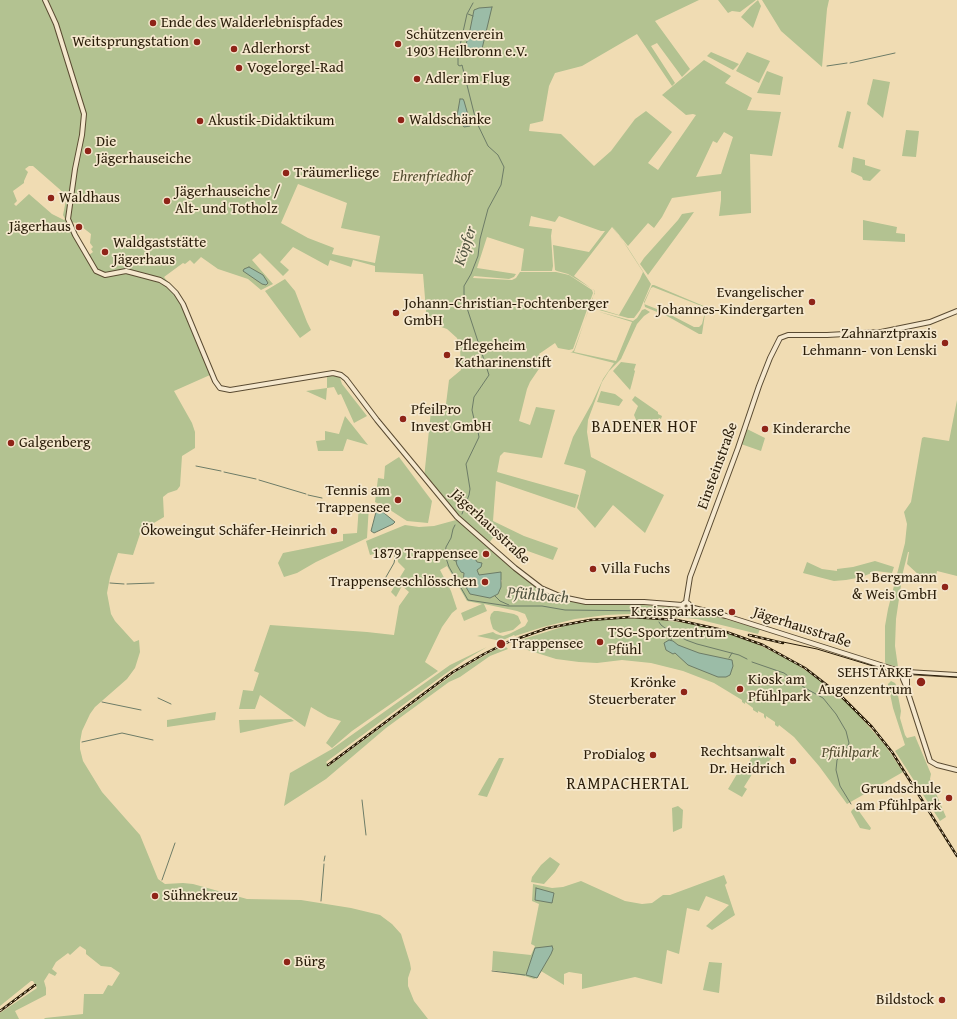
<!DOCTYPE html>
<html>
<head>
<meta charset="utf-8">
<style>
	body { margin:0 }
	canvas { display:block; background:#f0dcb3 }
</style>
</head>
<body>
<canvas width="957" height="1019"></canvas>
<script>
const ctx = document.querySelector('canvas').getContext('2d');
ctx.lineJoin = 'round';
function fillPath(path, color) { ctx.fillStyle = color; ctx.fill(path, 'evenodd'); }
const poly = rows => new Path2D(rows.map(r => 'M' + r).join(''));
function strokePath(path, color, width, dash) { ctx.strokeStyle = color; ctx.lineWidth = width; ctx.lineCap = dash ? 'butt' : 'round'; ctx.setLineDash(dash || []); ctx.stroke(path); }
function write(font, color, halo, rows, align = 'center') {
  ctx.font = font + ' "Gentium Book Plus",serif'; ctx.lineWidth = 3.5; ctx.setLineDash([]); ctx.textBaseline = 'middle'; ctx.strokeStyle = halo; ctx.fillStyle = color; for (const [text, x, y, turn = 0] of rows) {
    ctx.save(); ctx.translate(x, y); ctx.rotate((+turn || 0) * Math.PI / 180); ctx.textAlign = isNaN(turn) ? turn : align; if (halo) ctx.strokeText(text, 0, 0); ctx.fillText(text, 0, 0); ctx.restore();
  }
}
fillPath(poly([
	[0,0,699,0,655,21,690,69,682,77,657,43,651,46,675,83,672,86,637,34,582,66,555,73,549,86,543,121,530,124,529,131,561,134,594,166,611,151,635,119,646,111,672,132,648,163,658,170,696,115,693,114,686,115,662,95,704,60,731,76,725,83,752,98,747,110,781,112,772,156,750,154,751,213,719,216,721,200,721,191,672,198,662,217,654,228,648,223,628,246,612,226,628,248,651,284,640,310,634,318,628,318,592,308,590,303,595,293,594,290,568,274,557,271,555,270,553,245,589,252,605,231,601,231,559,216,555,222,531,216,529,226,552,229,551,236,553,266,552,271,521,271,524,249,487,237,477,268,516,274,514,277,509,279,474,276,473,278,512,280,516,278,520,272,556,272,569,275,592,290,593,293,573,349,569,350,558,348,555,343,539,354,541,358,546,355,545,360,530,382,527,389,519,421,530,425,536,407,555,410,542,458,504,452,500,456,497,472,579,495,575,508,496,481,493,521,524,536,558,548,553,560,522,549,495,535,489,543,542,590,562,599,585,604,642,605,681,608,685,612,691,611,708,614,760,629,758,634,697,619,630,614,606,615,575,619,543,627,515,636,514,635,501,641,477,636,493,632,496,634,503,636,509,634,525,626,528,621,525,614,517,611,484,604,487,611,464,621,461,613,482,604,467,601,447,566,440,570,451,591,457,609,452,613,442,627,425,662,438,671,352,731,332,748,326,743,341,721,328,717,311,707,305,727,260,695,255,709,239,709,243,690,253,691,259,673,254,671,270,625,367,632,394,635,399,606,409,592,402,586,396,597,391,592,405,569,398,562,397,550,394,549,370,555,366,541,405,525,419,527,434,526,456,520,455,511,424,478,431,411,445,412,449,380,461,370,460,347,457,338,447,329,427,322,423,274,375,272,375,266,353,260,351,267,330,260,328,266,293,247,280,262,289,270,283,276,260,253,252,260,273,284,261,290,248,279,218,269,201,257,194,264,190,260,185,264,183,263,164,277,182,300,210,375,174,391,192,423,195,432,195,448,182,456,180,486,177,490,168,493,163,497,164,517,147,527,140,534,133,555,118,553,110,577,107,593,111,614,115,621,134,642,139,640,140,652,135,668,127,679,95,707,90,714,82,731,80,742,80,749,83,761,102,792,140,835,158,879,165,884,183,883,193,884,247,899,301,900,351,908,380,915,392,924,401,934,410,963,411,969,408,978,408,986,414,1001,428,1019,44,1019,45,1018,83,1014,84,994,103,994,108,985,112,986,120,973,111,967,101,966,86,954,86,950,80,946,70,955,68,953,56,962,52,969,57,973,55,976,49,973,44,981,46,988,46,995,15,1011,19,1019,0,1019,0,1013,37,988,33,981,31,981,0,1006],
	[724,132,733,137,721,174,696,177,713,141,717,143],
	[29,166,33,166,65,194,66,200,63,215,65,219,64,220,52,214,29,194,16,206,14,204,17,201,13,191,24,183,24,181,28,172,25,169],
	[298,184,347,203,341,228,380,236,375,263,332,254,334,248,308,238,281,223],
	[70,222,77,223,91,234,90,243,93,247,91,249,93,252,89,255,73,228],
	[612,227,621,238,643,272,640,279,619,315,592,307,591,304,595,291,574,276],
	[475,559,477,562,481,563,477,570,479,575,502,580,498,594,490,598,463,577,464,573],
	[718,0,756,0,740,12,732,11,728,13],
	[758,0,761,6,753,28,741,17,750,7],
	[762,0,829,0,827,9,822,67,781,31],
	[711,52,739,64,733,70,707,56],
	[747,52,770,61,759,83,736,71],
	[767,71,783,77,780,95,757,93],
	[873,79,890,82,883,118,867,104],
	[847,111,851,112,843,149,838,147],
	[906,130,919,131,916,157,902,156],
	[853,157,865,160,865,165,881,170,870,181,863,180,862,177,851,172],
	[694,212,687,222,648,275,640,264,644,258,678,220,682,214],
	[863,220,897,227,896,233,905,234,905,242,863,240],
	[285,279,295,291,307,322,311,330,300,338,265,291],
	[652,285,654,285,706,307,702,334,699,334,667,316,645,307,644,302],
	[653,287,704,307,704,316,702,324,699,327,694,327,667,313,644,304,651,288],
	[589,309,633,321,637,318,642,310,645,309,650,312,644,316,637,324,621,359,609,371,602,382,588,420,587,432,591,457,664,495,645,533,613,505,595,528,577,508,586,471,583,469,564,464,573,437,592,403,603,379,614,363,570,352,572,352,574,350],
	[590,309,632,322,616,361,574,352,588,311],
	[621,362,636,364,634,370,635,371,632,383,630,390,613,371],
	[333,374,339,375,342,384,367,416,354,423,341,394,338,395,334,387,327,388,326,400,306,391,327,388,327,376],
	[601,391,615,394,623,400,619,406,597,402],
	[635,396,658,412,658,414,662,416,661,419,659,418,654,427,648,429,648,428,640,426,637,422,634,415,638,406,632,400],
	[957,400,957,576,937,571,935,583,921,577,907,564,909,552,908,552,903,572,896,619,895,646,898,667,886,664,885,662,885,626,888,609,905,543,907,524,904,512,911,502,922,438,924,437,949,441],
	[345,416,368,445,347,439,343,451,318,451,316,441,325,440,325,431,339,434],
	[747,429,765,438,761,451,741,444],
	[399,457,432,501,428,523,407,521,387,508,375,502,378,478,384,479,385,466],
	[359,505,369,505,367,538,316,562,297,573,284,577,278,563,283,553,343,541,343,534,357,533],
	[875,561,894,567,892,573,876,571,862,577,846,580,834,581,803,573,807,562,822,569,837,571,837,569,853,567],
	[494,611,498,611,514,614,518,616,521,623,513,630,500,633,493,629,491,623,490,618,491,614],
	[625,618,661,620,695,624,726,632,751,641,792,661,824,683,840,696,856,712,885,745,903,772,847,804,819,766,794,737,779,725,778,727,775,725,775,722,766,716,766,719,764,717,764,714,758,711,758,713,753,710,753,708,745,702,745,704,742,702,742,700,714,683,683,671,651,663,622,660,597,663,579,662,556,659,521,648,517,641,562,627,562,626,598,620],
	[502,646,503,646,500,650,506,647,508,649,490,656,460,677,449,682,386,728,326,779,284,806,290,773,332,749,450,665,487,647,465,660,445,674,326,762,329,766,459,670],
	[891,681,895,683,896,685,901,711,900,718,905,735,907,738,915,736,931,774,930,779,946,817,940,821,895,751,905,745,893,708,888,684],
	[216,712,215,720,167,727,167,720],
	[291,719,294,721,240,733,239,720],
	[759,746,773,756,760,773,748,764],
	[499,758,504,758,487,797,478,795],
	[743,764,754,771,744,787,747,789,742,797,728,789],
	[678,806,683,810,682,828,673,832,672,808],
	[856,807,871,828,870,830,860,828,851,812,852,810],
	[550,857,560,864,555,872,544,884,531,882,532,877,541,865],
	[724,875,727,883,725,885,735,915,712,930,706,926,729,905,706,896,699,911,687,908,679,954,667,950,662,984,635,977,582,989,582,974,569,972,564,974,564,985,541,971,538,977,534,979,525,976,492,970,493,951,531,955,535,946,531,944,539,904,532,901,533,884,552,888,563,887,581,881,625,901,642,904,652,903,663,895,670,895],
	[709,962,722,963,719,993,703,990]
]), '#b3c291');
const water = poly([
	[492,7,481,53,479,55,473,55,468,52,465,48,470,30,474,10,479,8,492,7],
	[460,99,463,99,464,101,468,115,467,118,471,124,470,126,464,127,458,120,457,116,460,99],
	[249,267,263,275,268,283,266,285,262,284,243,271,244,269,249,267],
	[379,509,395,522,393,524,374,533,371,531,376,512,379,509],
	[461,557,471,557,476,560,477,562,482,563,481,567,477,570,479,575,501,572,501,587,498,594,490,598,470,594,463,582,464,573,461,572,457,565,456,561,461,557],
	[669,640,673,641,678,645,699,653,732,660,733,666,730,675,726,677,718,677,688,665,675,653,673,654,666,650,664,643,669,640],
	[536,888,554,893,552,903,535,900,536,888],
	[552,946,553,949,551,954,537,978,526,975,535,948,552,946]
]);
fillPath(water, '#9bbca7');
strokePath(water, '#6d7c67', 1);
strokePath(poly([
	[468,14,473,16],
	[459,50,467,14,473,3],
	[458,56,458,65,460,66,462,65,476,121,488,146,498,155,504,167,501,185,488,209,480,239,478,256,471,274,464,286,464,294,466,305,489,375,474,397,472,410,476,428],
	[850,63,895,53],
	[827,66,847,63],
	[196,466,221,471],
	[224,472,256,479],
	[259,480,306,494],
	[308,495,322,498],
	[462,514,469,495,470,489,466,464,479,437,478,432],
	[445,554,446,547,451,538,453,529,455,525],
	[445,555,449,567,468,600,508,606,542,606,565,610,652,611,657,613],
	[449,558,456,561],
	[110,583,124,584],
	[127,584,154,583],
	[382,584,394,563,395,558,394,550],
	[495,596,500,601,509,605],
	[659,622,661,625,665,628,686,640,697,644,739,655,747,659],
	[671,640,673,633],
	[729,658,732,653],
	[752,662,784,673,805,688,823,698,836,714,846,731,849,743,846,750,837,760,836,770,840,786,851,804],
	[158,698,171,704],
	[102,702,141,710],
	[82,742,122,733,153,740],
	[362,800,366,835],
	[324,861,325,856],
	[162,880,175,843],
	[321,901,324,864],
	[492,971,525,975]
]), '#6d7c67', 1);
const tertiary = poly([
	[45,0,56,24,84,114,82,135,75,169,68,219,75,235,96,271,105,275,126,271,160,280,168,285,176,293,183,304,215,381,220,388,230,390,333,373,341,375,346,379,377,420,457,517,515,568,541,588,562,597,586,602,644,602,682,605],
	[686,602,690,577,738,448,759,386,770,358,780,338,788,335,827,335,881,332,930,322,957,311],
	'682.5 606a3.5 3.5 0 1 1 7 0a3.5 3.5 0 1 1-7 0Z',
	[690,607,726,616,893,669,907,672,957,675],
	[902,672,903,679,906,686],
	[907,672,907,690,930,761,937,765,957,770]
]);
strokePath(tertiary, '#5a4b32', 6);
strokePath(tertiary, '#f5e8ce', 4);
strokePath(poly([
	[783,642,817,649,896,673,957,677]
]), '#281b07', 1);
const rail = poly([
	[749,635,783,643],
	[328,765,453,672,484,654,508,642,548,628,590,620,631,617,677,620,718,629,763,645,805,668,841,696,872,727,892,752,957,856],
	[0,1011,35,985]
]);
strokePath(rail, '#281b07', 2.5);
strokePath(rail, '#f5e8ce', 1, [3]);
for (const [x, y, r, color] of [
	[153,23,4,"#8f2418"],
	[197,42,4,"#8f2418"],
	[398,44,4,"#8f2418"],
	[234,49,4,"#8f2418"],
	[239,68,4,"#8f2418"],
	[417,79,4,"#8f2418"],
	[401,120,4,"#8f2418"],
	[200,121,4,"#8f2418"],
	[88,151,4,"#8f2418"],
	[286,173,4,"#8f2418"],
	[51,198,4,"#8f2418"],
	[167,201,4,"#8f2418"],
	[79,227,4,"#8f2418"],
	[105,252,4,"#8f2418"],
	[812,302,4,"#8f2418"],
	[396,313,4,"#8f2418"],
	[945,343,4,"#8f2418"],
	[447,355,4,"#8f2418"],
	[403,419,4,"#8f2418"],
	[765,429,4,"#8f2418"],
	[11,443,4,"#8f2418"],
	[398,500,4,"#8f2418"],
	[334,531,4,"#8f2418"],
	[486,554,4,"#8f2418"],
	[593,569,4,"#8f2418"],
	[485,582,4,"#8f2418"],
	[945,587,4,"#8f2418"],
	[732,612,4,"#8f2418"],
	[600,642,4,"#8f2418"],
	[501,644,5,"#8f2418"],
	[921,682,5,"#8f2418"],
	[740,689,4,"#8f2418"],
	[684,692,4,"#8f2418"],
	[653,755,4,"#8f2418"],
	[793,761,4,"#8f2418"],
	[949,798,4,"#8f2418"],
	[155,896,4,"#8f2418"],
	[287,962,4,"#8f2418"],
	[942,1000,4,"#8f2418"]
]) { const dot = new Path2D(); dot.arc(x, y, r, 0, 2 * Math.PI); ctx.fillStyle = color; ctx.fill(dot); strokePath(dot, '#f5e8ce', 1.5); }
write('15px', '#281b07', '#f5e8ce', [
	["Ende des Walderlebnispfades",161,23],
	["Schützenverein",406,35],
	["1903 Heilbronn e.V.",406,52],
	["Weitsprungstation",189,42,"right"],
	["Adlerhorst",242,49],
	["Vogelorgel-Rad",247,68],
	["Adler im Flug",425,79],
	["Waldschänke",409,120],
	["Akustik-Didaktikum",208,121],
	["Die",96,142],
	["Jägerhauseiche",96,159],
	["Träumerliege",294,173],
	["Jägerhauseiche /",175,192],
	["Alt- und Totholz",175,209],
	["Waldhaus",59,198],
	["Jägerhaus",71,227,"right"],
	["Waldgaststätte",113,243],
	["Jägerhaus",113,260],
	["Evangelischer",804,293,"right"],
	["Johannes-Kindergarten",804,310,"right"],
	["Johann-Christian-Fochtenberger",404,304],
	["GmbH",404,321],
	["Zahnarztpraxis",937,334,"right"],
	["Lehmann- von Lenski",937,351,"right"],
	["Pflegeheim",455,346],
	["Katharinenstift",455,363],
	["PfeilPro",411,410],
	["Invest GmbH",411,427],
	["Kinderarche",773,429],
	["Galgenberg",19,443],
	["Tennis am",390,491,"right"],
	["Trappensee",390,508,"right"],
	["Ökoweingut Schäfer-Heinrich",326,531,"right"],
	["1879 Trappensee",478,554,"right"],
	["Villa Fuchs",601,569],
	["R. Bergmann",937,578,"right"],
	["& Weis GmbH",937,595,"right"],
	["Trappenseeschlösschen",477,582,"right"],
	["Kreissparkasse",724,612,"right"],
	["TSG-Sportzentrum",608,633],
	["Pfühl",608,650],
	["Trappensee",510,644],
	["SEHSTÄRKE",912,673,"right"],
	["Augenzentrum",912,690,"right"],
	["Kiosk am",748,680],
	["Pfühlpark",748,697],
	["Krönke",676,683,"right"],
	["Steuerberater",676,700,"right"],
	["Rechtsanwalt",785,752,"right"],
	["Dr. Heidrich",785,769,"right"],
	["ProDialog",645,755,"right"],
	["Grundschule",941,789,"right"],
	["am Pfühlpark",941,806,"right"],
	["Sühnekreuz",163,896],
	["Bürg",295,962],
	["Bildstock",934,1000,"right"]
], 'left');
write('italic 15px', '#524d30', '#f5e8ce', [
	["Ehrenfriedhof",432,177],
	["Pfühlpark",850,753]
]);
write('15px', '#281b07', '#f5e8ce', [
	["Einsteinstraße",718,466,-70],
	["Jägerhausstraße",490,527,43],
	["Jägerhausstraße",802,628,18]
]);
write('italic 16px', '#50533f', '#f5e8ce', [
	["Köpfer",466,246,-72],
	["Pfühlbach",538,596,5]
]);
ctx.letterSpacing = '1px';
write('16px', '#281b07', '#f5e8ce', [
	["BADENER HOF",645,428],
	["RAMPACHERTAL",628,785]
]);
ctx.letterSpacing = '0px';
</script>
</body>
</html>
